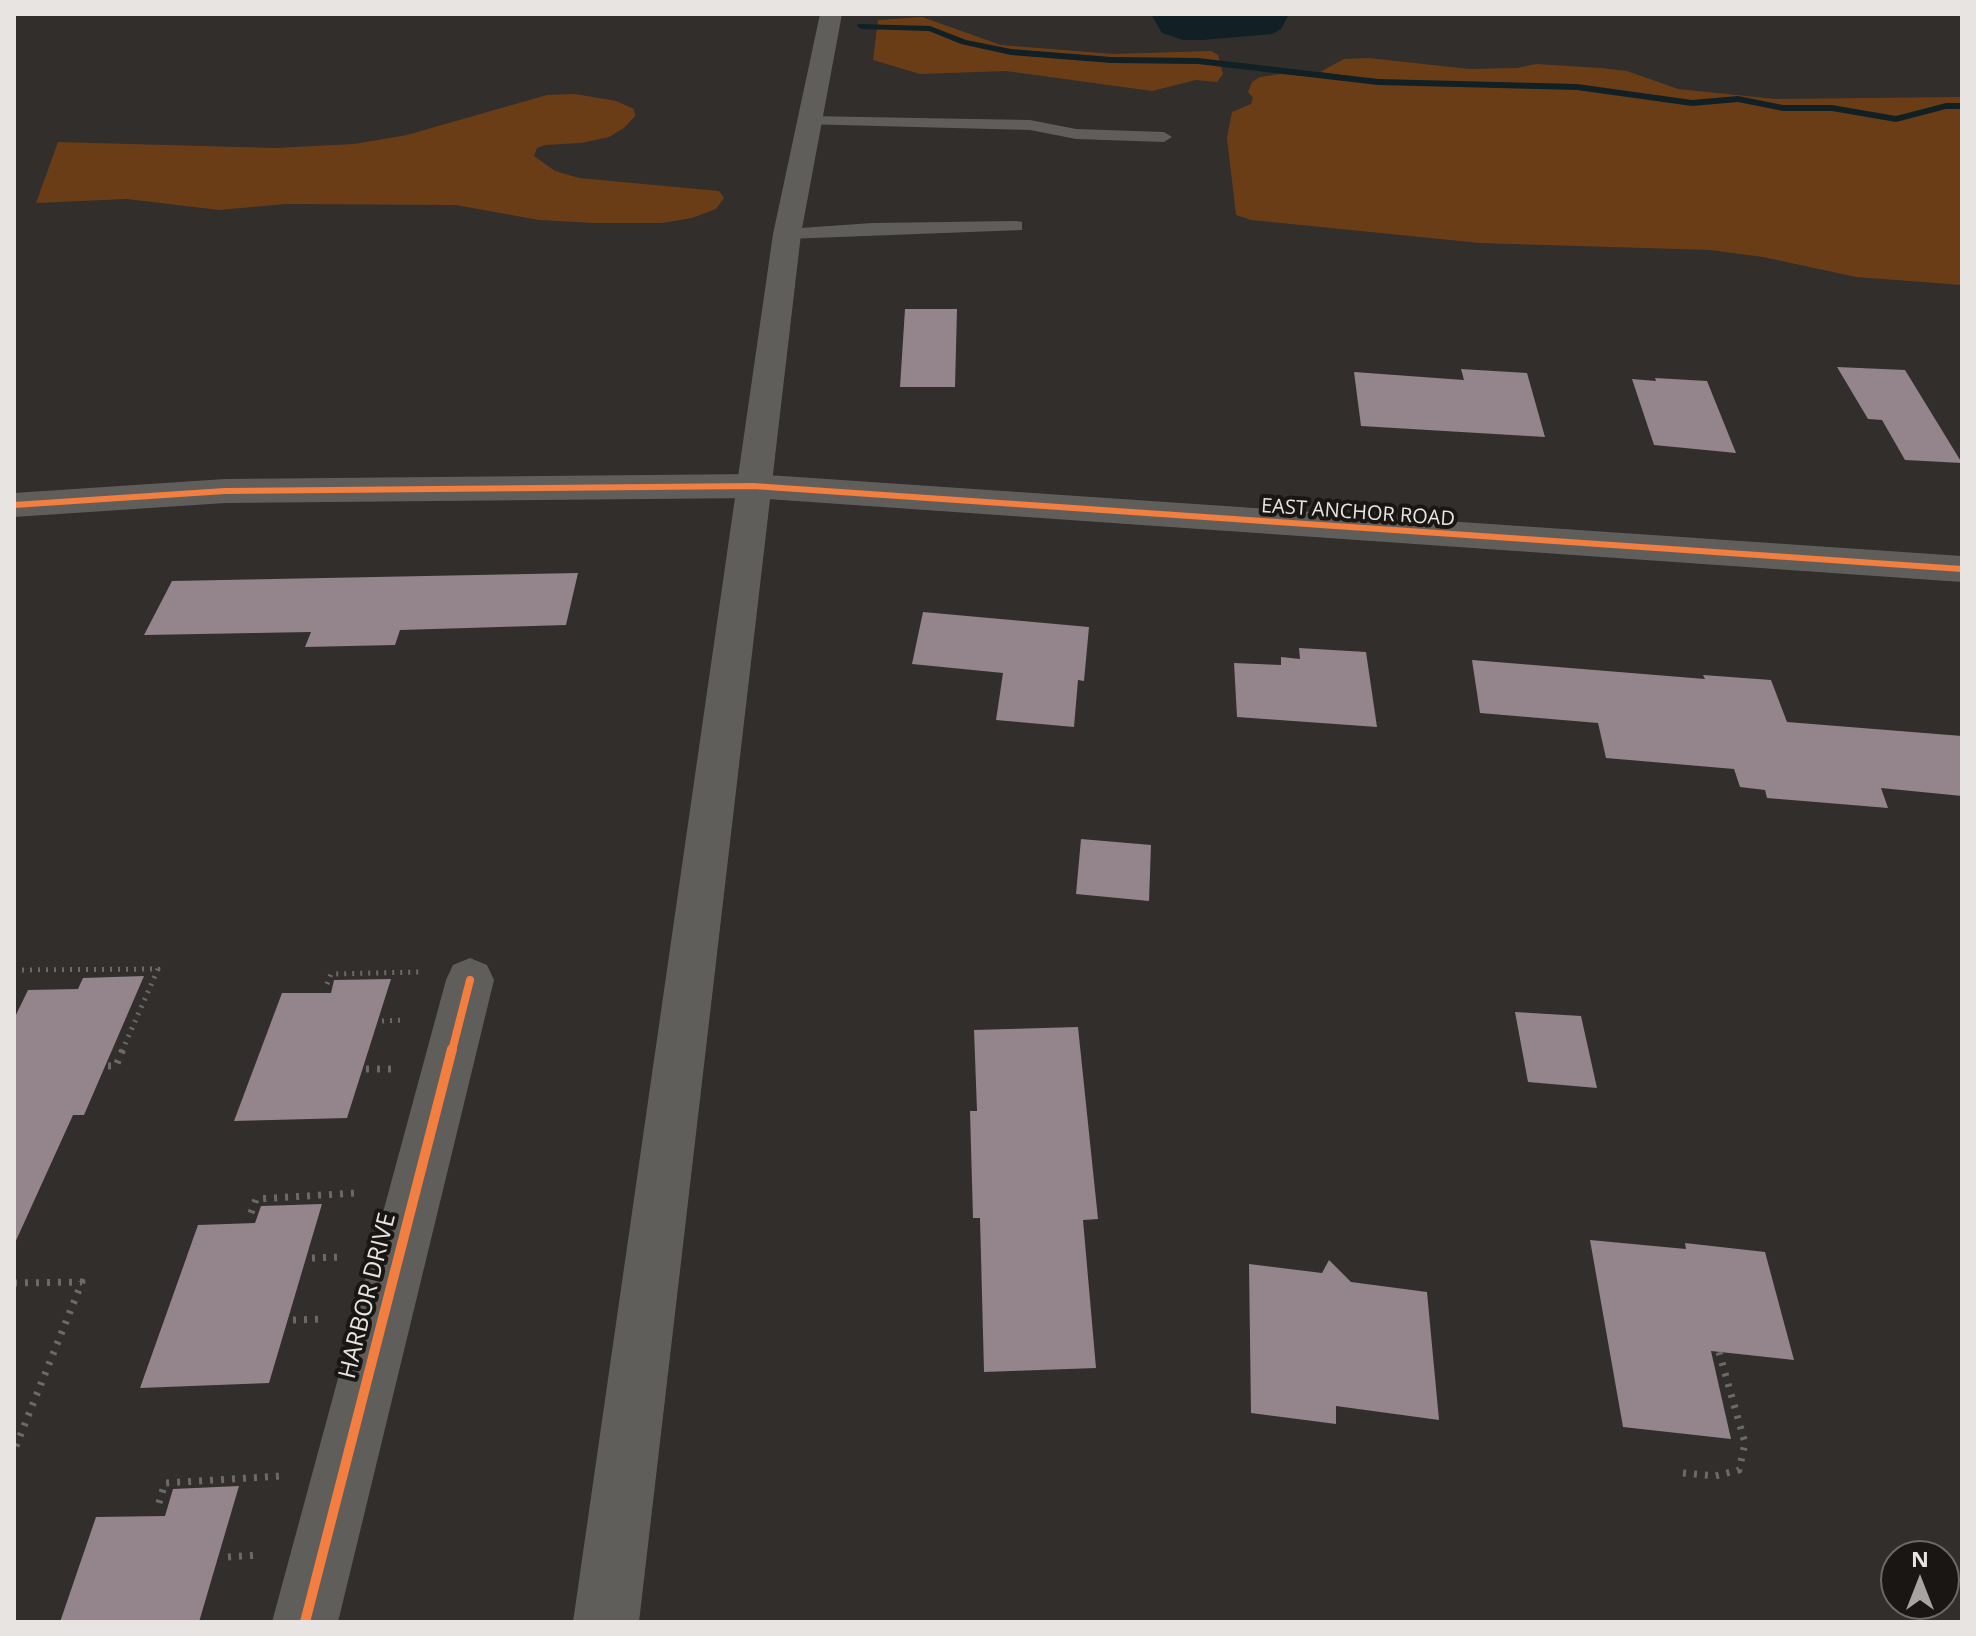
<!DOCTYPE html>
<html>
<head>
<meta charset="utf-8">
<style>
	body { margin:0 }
	#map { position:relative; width:1976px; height:1636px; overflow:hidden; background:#312e2b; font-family:"Open Sans",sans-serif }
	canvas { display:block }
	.frame { position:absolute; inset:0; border:16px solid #e8e4e1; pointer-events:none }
	.north { position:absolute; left:1880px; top:1540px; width:80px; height:80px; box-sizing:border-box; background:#191614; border:2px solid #6c6866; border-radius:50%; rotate:0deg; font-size:22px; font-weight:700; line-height:32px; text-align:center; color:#e8e4e1 }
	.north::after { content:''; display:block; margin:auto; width:28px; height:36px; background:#a8a4a1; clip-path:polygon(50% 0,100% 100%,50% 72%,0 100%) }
</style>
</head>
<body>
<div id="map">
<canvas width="1976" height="1636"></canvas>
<div class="frame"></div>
<div class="north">N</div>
</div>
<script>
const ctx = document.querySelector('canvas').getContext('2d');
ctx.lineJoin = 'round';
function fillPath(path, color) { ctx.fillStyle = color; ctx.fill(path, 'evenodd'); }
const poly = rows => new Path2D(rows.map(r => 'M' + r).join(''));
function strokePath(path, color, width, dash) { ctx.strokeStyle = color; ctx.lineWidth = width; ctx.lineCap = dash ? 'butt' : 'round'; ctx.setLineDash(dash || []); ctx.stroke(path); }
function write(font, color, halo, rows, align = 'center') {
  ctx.font = font + ' "Open Sans",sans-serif'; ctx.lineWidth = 8; ctx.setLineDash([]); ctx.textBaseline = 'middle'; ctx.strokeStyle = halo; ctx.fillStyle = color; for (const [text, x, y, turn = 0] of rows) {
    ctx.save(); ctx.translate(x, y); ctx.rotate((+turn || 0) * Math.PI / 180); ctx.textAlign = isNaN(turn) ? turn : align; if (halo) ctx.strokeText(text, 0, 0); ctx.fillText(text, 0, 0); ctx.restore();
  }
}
fillPath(poly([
	[922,17,1001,45,1114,54,1211,51,1218,55,1223,74,1217,82,1196,80,1152,91,1006,71,920,74,873,60,878,20],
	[1369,58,1469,69,1517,68,1536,64,1601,68,1627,71,1678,89,1775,99,1962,97,1962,285,1856,277,1763,257,1710,250,1480,243,1251,220,1236,215,1227,138,1232,112,1251,104,1253,98,1248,92,1252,82,1260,77,1281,74,1396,84,1536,86,1378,80,1320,72,1344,59],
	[575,94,616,101,634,109,635,116,624,128,609,137,581,143,545,145,537,148,534,156,555,171,579,178,719,191,724,198,716,209,692,218,662,223,593,223,539,220,456,205,286,204,219,210,127,199,36,203,58,142,274,148,354,144,407,135,547,95]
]), '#6b3d17');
fillPath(poly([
	[1151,14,1289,14,1281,29,1272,34,1203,40,1183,40,1162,33]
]), '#102024');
fillPath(poly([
	[858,24,930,26,966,40,1011,49,1111,57,1198,58,1378,79,1577,84,1692,100,1738,96,1783,105,1832,105,1896,116,1946,103,1962,103,1962,109,1946,109,1896,122,1832,111,1783,111,1738,102,1692,106,1577,90,1378,85,1198,64,1111,63,1011,55,961,44,929,31,861,29,857,26,858,24]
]), '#102024');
fillPath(poly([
	[905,309,957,309,955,387,900,387],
	[1837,367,1905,370,1962,463,1905,460,1882,420,1868,419],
	[1461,369,1527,373,1545,437,1361,426,1354,372,1464,380],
	[1655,378,1707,381,1736,453,1654,445,1632,379,1656,381],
	[578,573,566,625,400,630,395,645,305,647,311,632,144,635,172,581],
	[923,612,1089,627,1084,681,1078,680,1074,727,996,720,1003,673,912,664],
	[1299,648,1366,652,1377,727,1237,717,1234,663,1281,665,1281,657,1300,659],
	[1472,660,1705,679,1703,675,1771,680,1787,722,1962,736,1962,796,1881,788,1888,808,1767,798,1765,790,1740,787,1734,769,1606,758,1598,723,1480,713],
	[1081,839,1151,845,1149,901,1076,894],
	[144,976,84,1115,73,1115,14,1245,14,1019,28,990,78,989,83,978],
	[391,979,347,1118,234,1121,282,993,331,993,334,980],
	[1515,1012,1581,1016,1597,1088,1528,1082],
	[1078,1027,1098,1219,1083,1220,1096,1368,984,1372,980,1218,973,1218,970,1111,977,1111,974,1030],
	[322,1204,269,1383,140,1388,198,1225,255,1223,261,1206],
	[1590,1240,1686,1249,1685,1243,1765,1252,1794,1360,1711,1351,1731,1439,1623,1427],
	[1329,1260,1351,1282,1427,1292,1439,1420,1336,1406,1336,1424,1251,1413,1249,1264,1322,1273],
	[239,1486,199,1622,60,1622,96,1517,165,1516,173,1489]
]), '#94848b');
strokePath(poly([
	[14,970,158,969,122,1051],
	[327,984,331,974,419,972],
	[382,1021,405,1020]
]), '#6c6a68', 5, [2, 6]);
strokePath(poly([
	[108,1066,116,1066,123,1049],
	[366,1069,393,1069],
	[251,1213,256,1199,356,1193],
	[312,1258,341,1257],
	[14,1283,82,1282,14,1451],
	[293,1320,324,1319],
	[1683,1473,1715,1476,1739,1470,1745,1443,1719,1352],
	[159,1503,165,1483,282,1476],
	[228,1557,259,1555]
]), '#6c6a68', 7, [3, 8]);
fillPath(poly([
	[807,116,1030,120,1076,129,1164,132,1172,137,1164,142,1076,139,1030,130,801,124,799,121,807,116],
	[1016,221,1022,222,1022,230,787,239,778,234,787,229,872,223,1016,221]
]), '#605e5b');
fillPath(poly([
	[753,474,1962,556,1962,582,753,498,225,503,14,517,14,493,225,479,753,474],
	[470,958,487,965,494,980,338,1622,272,1622,446,980,453,965,470,958]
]), '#605e5b');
fillPath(poly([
	[820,14,842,14,801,234,639,1622,573,1622,773,234,820,14]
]), '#605e5b');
strokePath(poly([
	[14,505,225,491,753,486,1962,569]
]), '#f27e40', 6);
strokePath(poly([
	[452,1051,470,980]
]), '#f27e40', 8);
strokePath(poly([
	[305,1622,452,1049]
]), '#f27e40', 10);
write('20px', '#e8e4e1', '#191614', [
	["EAST ANCHOR ROAD",1358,513,4]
]);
write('24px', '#e8e4e1', '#191614', [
	["HARBOR DRIVE",368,1296,-76]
]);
</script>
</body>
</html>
